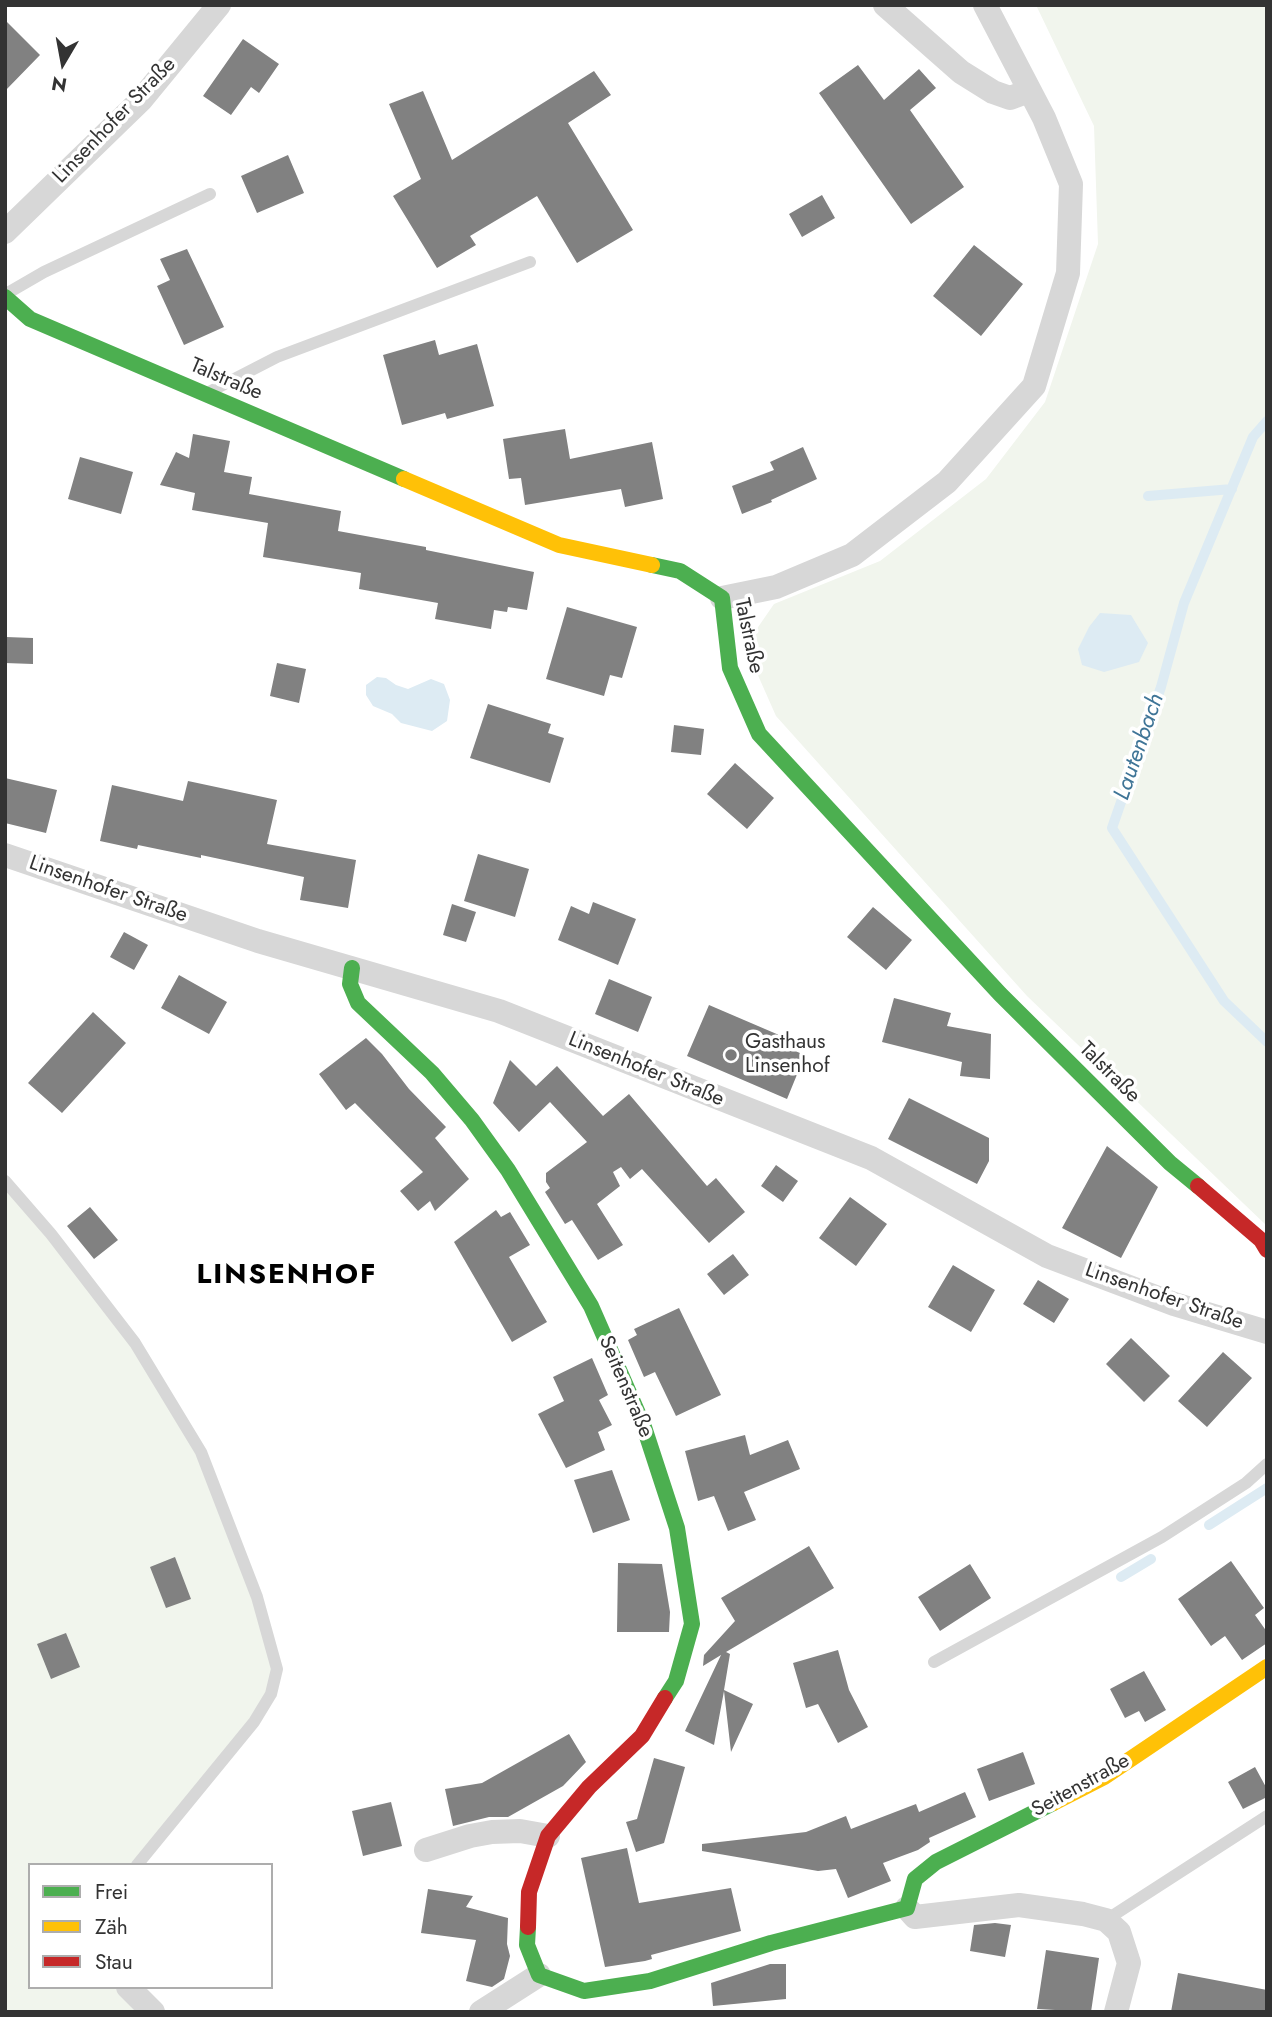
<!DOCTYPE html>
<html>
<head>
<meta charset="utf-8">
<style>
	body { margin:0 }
	#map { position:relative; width:1272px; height:2017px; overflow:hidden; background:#fff; font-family:Jost,sans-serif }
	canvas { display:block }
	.frame { position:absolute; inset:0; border:7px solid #333; pointer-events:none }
	.legend { position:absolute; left:28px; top:1863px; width:245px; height:126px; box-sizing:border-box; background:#fff; border:2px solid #adadad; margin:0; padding:9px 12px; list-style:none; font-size:21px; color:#333 }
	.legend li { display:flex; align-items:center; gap:14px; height:35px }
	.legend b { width:35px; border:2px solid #adadad }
	.north { position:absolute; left:28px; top:28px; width:70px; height:70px; -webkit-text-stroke:5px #fff; paint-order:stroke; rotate:190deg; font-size:19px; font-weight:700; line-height:28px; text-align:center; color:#333 }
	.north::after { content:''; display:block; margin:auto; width:24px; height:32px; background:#333; clip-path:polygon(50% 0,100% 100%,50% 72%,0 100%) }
</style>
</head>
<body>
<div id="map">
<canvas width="1272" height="2017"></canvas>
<div class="frame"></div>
<ul class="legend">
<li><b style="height:9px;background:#4caf50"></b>Frei</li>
<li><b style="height:9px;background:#ffc107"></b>Zäh</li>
<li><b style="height:9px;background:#c62828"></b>Stau</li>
</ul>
<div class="north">N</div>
</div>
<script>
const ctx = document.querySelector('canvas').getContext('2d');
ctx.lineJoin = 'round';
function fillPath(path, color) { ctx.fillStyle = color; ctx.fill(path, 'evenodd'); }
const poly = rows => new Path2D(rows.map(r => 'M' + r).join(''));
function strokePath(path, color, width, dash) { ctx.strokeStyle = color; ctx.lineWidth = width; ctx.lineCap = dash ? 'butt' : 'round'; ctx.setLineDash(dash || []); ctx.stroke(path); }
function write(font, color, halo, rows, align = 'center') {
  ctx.font = font + ' Jost,sans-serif'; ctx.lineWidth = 7; ctx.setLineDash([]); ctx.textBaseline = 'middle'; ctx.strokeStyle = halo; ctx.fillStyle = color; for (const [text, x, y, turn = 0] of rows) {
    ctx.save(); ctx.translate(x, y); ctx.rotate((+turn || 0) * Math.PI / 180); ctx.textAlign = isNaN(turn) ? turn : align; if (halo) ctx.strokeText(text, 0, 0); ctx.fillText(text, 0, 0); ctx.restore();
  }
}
fillPath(poly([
	[1036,5,1267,5,1267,1226,1027,996,776,716,745,646,774,604,880,561,986,479,1045,402,1098,244,1094,126],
	[5,1181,135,1343,201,1452,277,1669,271,1694,137,1865,30,1865,30,1987,128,1987,153,2012,5,2012]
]), '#f1f5ed');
fillPath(poly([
	[1100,613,1131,615,1148,643,1139,662,1104,672,1082,665,1078,649,1089,627],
	[377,677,386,678,396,685,408,689,431,679,444,684,450,700,447,721,432,731,401,723,392,714,373,706,366,695,366,685]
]), '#ddebf3');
strokePath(poly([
	[1267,421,1253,437,1184,603,1161,687,1112,828,1224,1001,1267,1042],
	[1148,496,1232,489],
	[1209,1525,1267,1488],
	[1121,1577,1151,1559]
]), '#ddebf3', 10);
fillPath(poly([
	[5,20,40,55,5,91],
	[243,39,279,64,259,93,251,87,231,115,203,96],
	[858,65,884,100,919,69,936,88,910,110,964,187,911,224,819,93],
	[594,71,611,95,568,123,633,230,577,263,537,196,470,236,476,245,437,268,393,196,421,179,389,104,423,91,452,160],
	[288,155,304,193,257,213,241,176],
	[822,195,835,218,802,237,789,214],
	[974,245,1023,284,981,336,933,296],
	[187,249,224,327,184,345,157,286,170,280,160,259],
	[435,340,439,355,477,344,494,406,447,419,445,413,402,425,383,355],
	[565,429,570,459,652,442,663,499,625,507,621,489,525,505,521,478,509,479,503,439],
	[193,434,230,441,224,472,252,477,249,494,341,511,338,531,426,547,426,550,534,572,527,610,508,607,507,612,494,610,491,629,435,619,438,603,359,589,361,573,263,557,268,523,192,510,195,493,160,485,176,452,189,458],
	[803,447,817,479,771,500,772,502,742,514,732,486,774,470,770,462],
	[80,457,133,472,121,514,68,499],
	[567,607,637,627,622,678,610,675,604,696,546,679],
	[6,637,33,638,33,664,5,663],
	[277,663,306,669,299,703,270,696],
	[488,704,551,724,548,733,564,738,550,783,470,758],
	[674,725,704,729,701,755,671,752],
	[735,763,774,798,747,829,707,794],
	[5,778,57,790,46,833,5,823],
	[188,781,277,800,267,844,356,860,348,908,300,900,304,877,201,855,201,858,138,845,137,849,100,841,112,785,183,801],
	[478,854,529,869,515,917,464,901],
	[593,902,636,919,618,965,558,940,571,906,589,914],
	[452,904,476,912,466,942,443,935],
	[873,907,912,940,886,970,847,937],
	[124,932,148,945,134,970,110,957],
	[179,975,227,1002,209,1034,161,1008],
	[609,979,652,997,638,1032,595,1014],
	[894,998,951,1013,947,1026,991,1034,990,1079,960,1076,962,1062,882,1042],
	[709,1005,779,1035,775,1043,805,1055,787,1099,687,1056],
	[93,1012,126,1043,62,1113,28,1083],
	[366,1038,382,1054,409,1089,446,1127,435,1138,469,1179,435,1211,430,1201,418,1211,400,1191,423,1172,355,1103,346,1110,319,1074],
	[510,1060,536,1086,557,1066,603,1116,629,1094,707,1186,716,1178,745,1212,709,1243,642,1169,630,1179,621,1167,613,1172,620,1186,597,1204,623,1245,598,1260,572,1220,565,1224,545,1192,550,1188,546,1182,546,1173,587,1142,550,1102,519,1132,493,1103],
	[909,1098,989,1138,989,1161,977,1184,888,1139],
	[1107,1146,1158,1187,1121,1258,1062,1228],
	[776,1165,798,1181,783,1202,761,1186],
	[850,1197,887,1224,856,1266,819,1238],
	[90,1207,118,1240,94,1259,67,1226],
	[496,1210,501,1217,510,1212,530,1245,509,1257,547,1322,512,1342,454,1242],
	[733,1254,749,1275,724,1295,707,1274],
	[953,1265,995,1290,971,1332,928,1307],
	[1038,1280,1069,1299,1054,1323,1023,1304],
	[679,1308,721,1395,676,1416,655,1372,644,1377,628,1340,637,1335,634,1329],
	[1131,1338,1170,1376,1144,1402,1106,1364],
	[1223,1352,1252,1378,1207,1427,1178,1401],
	[592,1358,608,1395,599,1400,612,1425,598,1432,605,1450,566,1468,538,1414,564,1401,553,1377],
	[745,1435,750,1455,788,1440,800,1469,744,1492,756,1520,728,1531,714,1496,698,1501,685,1451],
	[612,1470,630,1520,593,1533,574,1480],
	[809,1546,834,1588,726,1652,730,1654,724,1690,753,1704,731,1752,724,1691,714,1745,685,1731,721,1655,703,1666,704,1655,735,1621,721,1598],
	[175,1557,191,1599,166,1608,150,1567],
	[1231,1561,1264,1608,1255,1615,1267,1632,1267,1643,1242,1660,1225,1636,1211,1646,1178,1599],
	[618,1563,662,1564,670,1612,669,1632,617,1632],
	[970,1564,991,1598,940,1631,918,1597],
	[66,1633,80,1667,51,1679,37,1644],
	[838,1650,849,1690,868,1727,838,1743,818,1704,806,1708,793,1663],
	[1144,1671,1166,1710,1145,1722,1139,1711,1125,1718,1110,1689],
	[569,1734,586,1762,563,1786,508,1817,489,1817,453,1826,445,1789,482,1783],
	[1023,1752,1035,1784,989,1801,977,1769],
	[654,1758,685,1767,664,1843,636,1852,626,1822,637,1819],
	[1255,1767,1267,1789,1267,1797,1243,1809,1228,1782],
	[965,1792,976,1817,929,1838,930,1842,918,1850,883,1863,891,1881,848,1898,836,1869,818,1871,702,1851,702,1844,806,1832,846,1816,851,1829,916,1804,919,1812],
	[391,1802,402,1846,363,1856,352,1811],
	[627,1848,639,1903,731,1888,741,1931,651,1955,652,1959,645,1961,605,1967,581,1858],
	[428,1889,473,1896,466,1907,508,1918,507,1944,510,1956,504,1979,492,1987,466,1981,476,1940,421,1933],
	[995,1923,1011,1925,1005,1957,970,1951,974,1925],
	[1046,1950,1099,1958,1091,2012,1037,2009],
	[770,1964,786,1964,786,1999,713,2006,711,1983],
	[1178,1973,1267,1990,1267,2012,1171,2012]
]), '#818181');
strokePath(poly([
	[6,294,44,272,210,194],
	[211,391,277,357,530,262],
	[5,1181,51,1234,135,1343,201,1452,257,1597,277,1669,271,1694,254,1722,137,1865],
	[934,1662,1162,1537,1246,1483,1267,1464],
	[1106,1920,1267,1816]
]), '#d7d7d7', 12);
strokePath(poly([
	[885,5,961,72,993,92,1010,98,1029,91],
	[5,232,141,100,219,5],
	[722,598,776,587,852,555,947,482,1034,386,1068,273,1071,184,1044,118,985,5],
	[5,855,258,941,499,1011,871,1158,1047,1256,1174,1304,1267,1332],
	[426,1850,470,1836,492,1832,520,1831,548,1836],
	[907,1908,915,1917,1019,1905,1083,1914,1106,1920,1119,1932,1129,1963,1116,2012],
	[128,1987,153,2012],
	[481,2012,539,1975]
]), '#d7d7d7', 24);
strokePath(poly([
	[5,297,30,319,404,479],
	[652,565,680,571,722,598,730,668,759,734,1000,994,1170,1163,1198,1186],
	[352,968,350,984,358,1003,432,1073,472,1120,508,1170,591,1306,644,1427,677,1528,692,1624,676,1681,665,1698],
	[528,1927,527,1945,539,1975,584,1991,650,1981,771,1943,907,1908,915,1879,936,1862,1053,1803]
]), '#4caf50', 16);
strokePath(poly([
	[404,479,559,545,652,565],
	[1053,1803,1104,1777,1267,1667]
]), '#ffc107', 16);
strokePath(poly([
	[1198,1186,1261,1240,1267,1250],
	[528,1927,529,1892,548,1836,589,1787,642,1736,665,1698]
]), '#c62828', 16);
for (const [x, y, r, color] of [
	[731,1055,7,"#7a7a7a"]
]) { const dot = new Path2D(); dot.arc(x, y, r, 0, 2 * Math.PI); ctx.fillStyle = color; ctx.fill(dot); strokePath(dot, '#fff', 2.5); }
write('21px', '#333', '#fff', [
	["Linsenhofer Straße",115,121,-46],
	["Talstraße",226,380,23],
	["Talstraße",748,636,78],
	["Linsenhofer Straße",108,890,19],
	["Linsenhofer Straße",646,1070,22],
	["Talstraße",1109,1073,45],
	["Linsenhofer Straße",1164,1297,19],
	["Seitenstraße",625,1387,67],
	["Seitenstraße",1081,1786,-29]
]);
write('21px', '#333', '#fff', [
	["Gasthaus",745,1043],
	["Linsenhof",745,1067]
], 'left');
write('italic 23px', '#3f7597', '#fff', [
	["Lautenbach",1140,747,-71]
]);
ctx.letterSpacing = '2px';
write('bold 28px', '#000', '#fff', [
	["LINSENHOF",287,1276]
]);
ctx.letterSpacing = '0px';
</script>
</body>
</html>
